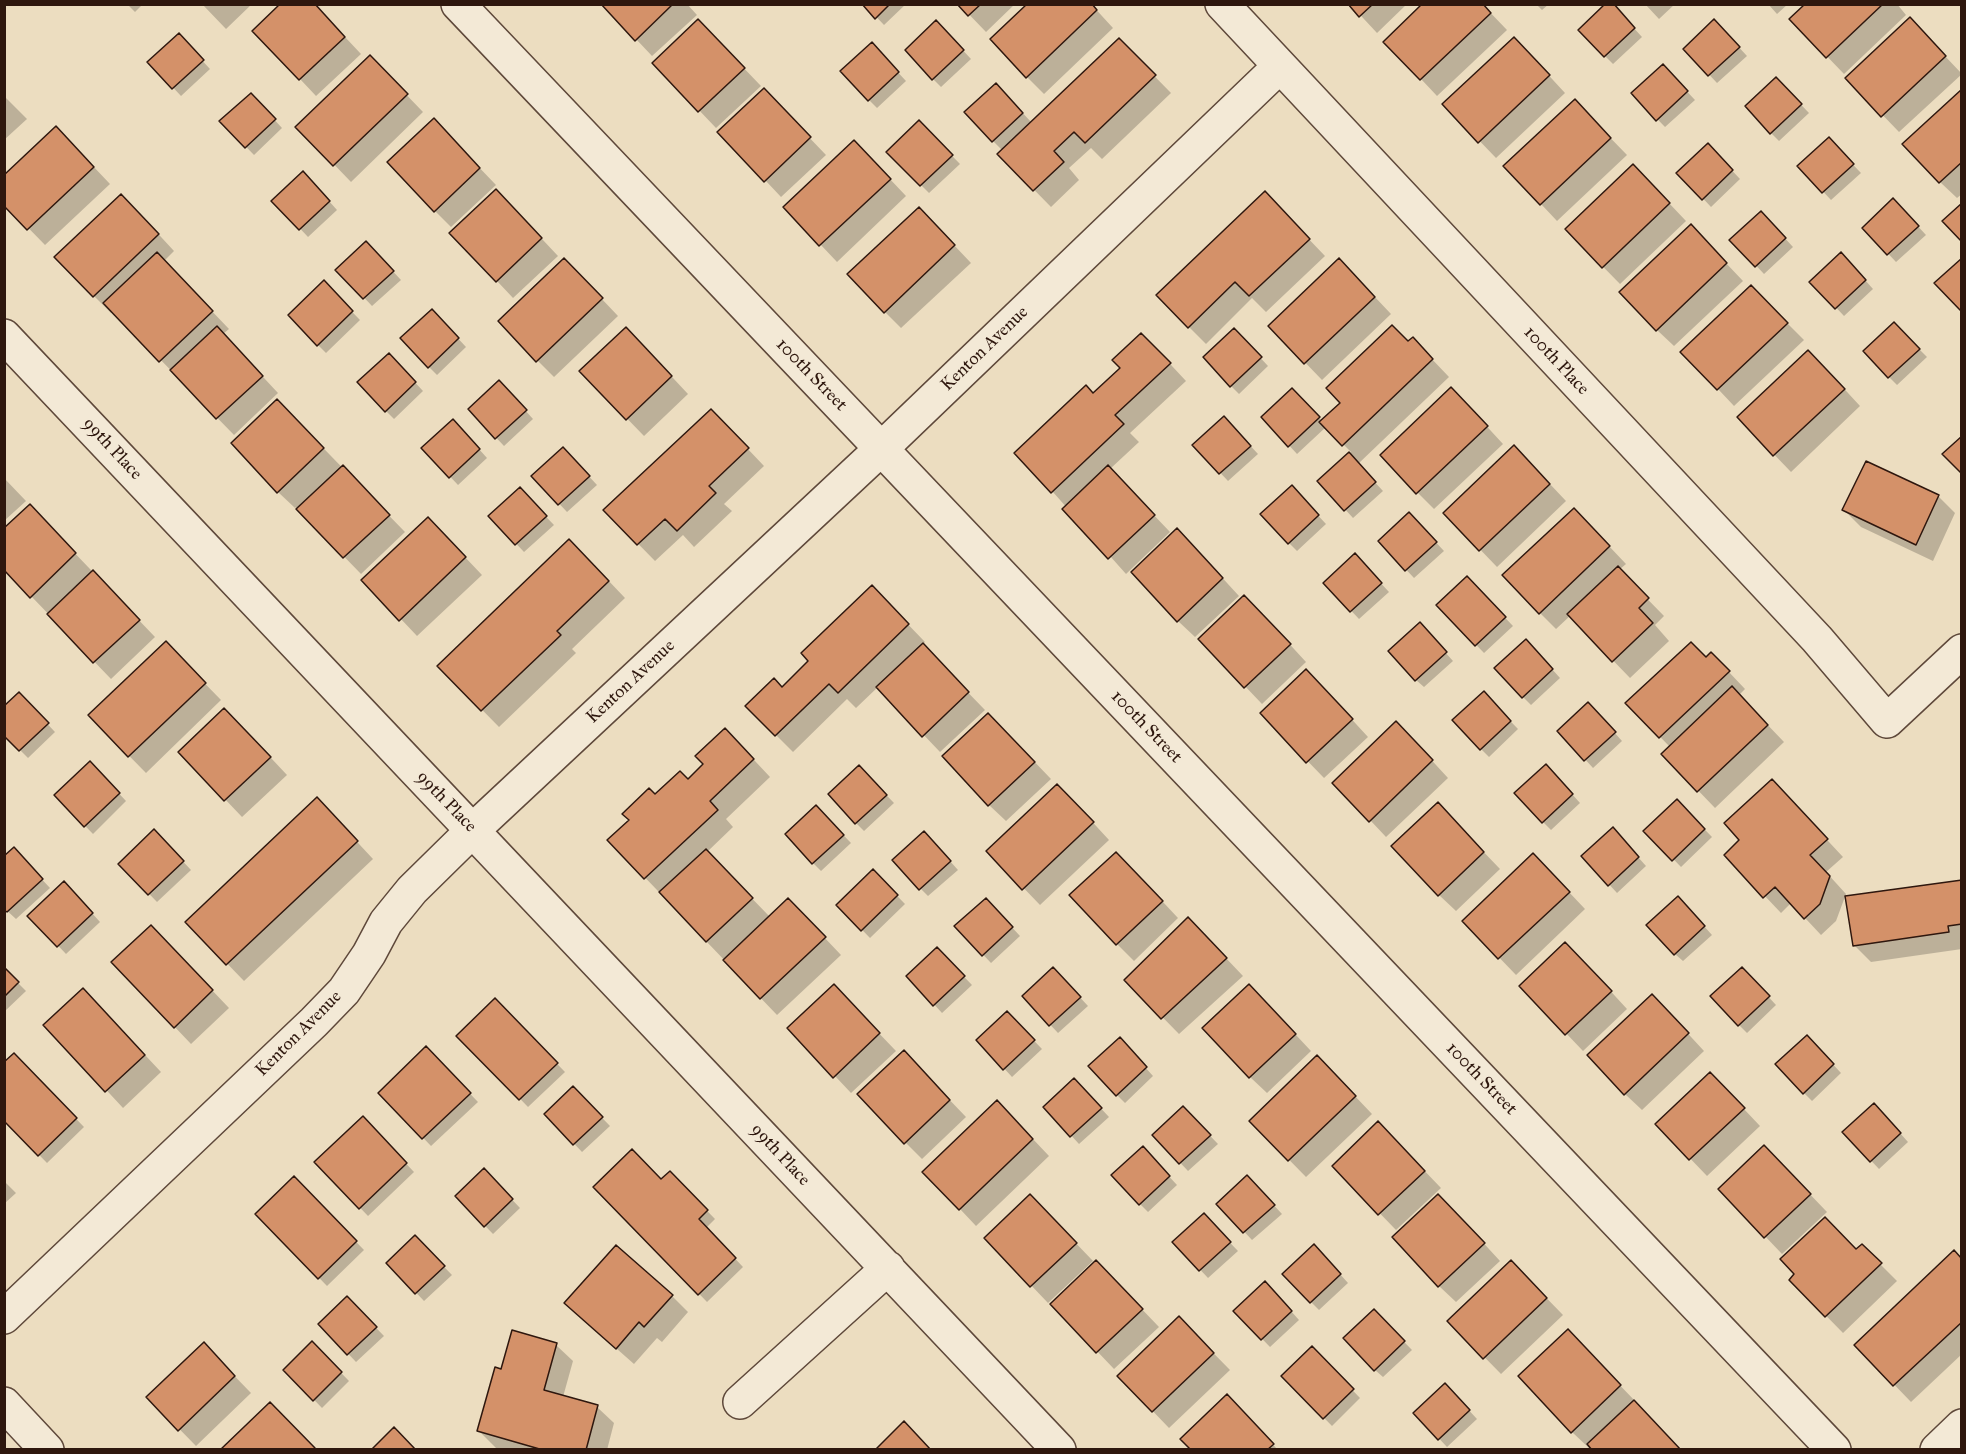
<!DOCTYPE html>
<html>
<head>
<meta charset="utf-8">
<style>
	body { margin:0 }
	#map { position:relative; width:1966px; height:1454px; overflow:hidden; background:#ecddc0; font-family:"IM FELL Great Primer",serif }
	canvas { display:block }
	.frame { position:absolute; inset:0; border:6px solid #2e170e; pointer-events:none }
</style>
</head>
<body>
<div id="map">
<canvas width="1966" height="1454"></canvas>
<div class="frame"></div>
</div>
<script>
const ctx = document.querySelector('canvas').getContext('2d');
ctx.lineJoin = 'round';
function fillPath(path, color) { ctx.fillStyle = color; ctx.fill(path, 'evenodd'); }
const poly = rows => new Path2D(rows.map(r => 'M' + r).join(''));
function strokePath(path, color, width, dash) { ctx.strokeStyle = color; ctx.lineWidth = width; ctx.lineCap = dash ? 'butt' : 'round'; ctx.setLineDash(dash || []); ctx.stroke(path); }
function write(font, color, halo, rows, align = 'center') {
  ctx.font = font + ' "IM FELL Great Primer",serif'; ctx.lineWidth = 4.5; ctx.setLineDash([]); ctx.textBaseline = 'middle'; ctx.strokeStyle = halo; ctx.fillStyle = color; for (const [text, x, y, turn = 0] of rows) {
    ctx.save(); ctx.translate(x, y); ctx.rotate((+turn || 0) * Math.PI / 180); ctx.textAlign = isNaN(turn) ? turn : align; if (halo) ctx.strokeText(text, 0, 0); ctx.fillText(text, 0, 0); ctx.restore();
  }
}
fillPath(poly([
	[127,4,143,4,135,12],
	[202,4,252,4,226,29],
	[314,4,361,54,316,96,300,79],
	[603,4,687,4,697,15,652,56],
	[864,4,906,4,884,25],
	[959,4,1015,4,986,32],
	[1091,4,1113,28,1044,94,1027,77],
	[1350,4,1407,4,1377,33],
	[1482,4,1507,30,1437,96,1421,79],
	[1536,4,1549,4,1542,10],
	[1612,4,1642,37,1613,64,1605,56],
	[1645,4,1675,4,1659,19],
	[1768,4,1788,4,1777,14],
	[1807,4,1897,4,1906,15,1844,74,1791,19],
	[1722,29,1747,56,1717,83,1685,49],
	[944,30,971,59,941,87,933,79],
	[1926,36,1962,74,1899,132,1847,78],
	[715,38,761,86,716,128,654,63],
	[1119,40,1171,93,1102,159,1091,148,1069,168,1079,180,1051,207,999,154,1003,151,993,141,1004,93,1032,123],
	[186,43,210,69,181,96,149,62],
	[879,52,906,81,877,108,869,100],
	[1530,55,1565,93,1496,158,1444,104],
	[370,57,423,112,351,182,298,127],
	[1663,66,1695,100,1665,127,1633,94],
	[1784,87,1809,113,1779,141,1771,133],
	[1962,91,1962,194,1957,198,1940,182],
	[4,96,27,119,4,140],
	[259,103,282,128,254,155,221,121],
	[780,107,826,155,781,197,765,180],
	[1591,118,1627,155,1557,221,1541,204],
	[919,122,960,164,929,193,888,152],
	[450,137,496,185,451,227,435,211],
	[73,145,110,184,45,245,4,203],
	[1708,145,1740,179,1711,207,1679,173],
	[1836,147,1861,173,1831,200,1799,166],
	[871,159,906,196,837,262,785,207],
	[311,181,337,210,308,237,274,201],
	[1650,183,1686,221,1620,284,1567,230],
	[512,207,558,256,513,298,497,281],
	[1901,208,1926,235,1896,262,1864,228],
	[1281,210,1325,256,1266,312,1252,298,1206,344,1189,327],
	[138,212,174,251,164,261,229,329,223,334,278,393,234,435,113,311,111,313,94,296],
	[1769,221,1793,247,1764,274,1732,240],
	[935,225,971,263,901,328,885,312],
	[1707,243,1743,281,1674,346,1657,330],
	[374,251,401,280,372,306,338,270],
	[1849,262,1873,289,1844,316,1812,282],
	[581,277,618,316,554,377,537,360],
	[1356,277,1391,314,1322,380,1270,326],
	[324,283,360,320,326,353,318,345],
	[1751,287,1804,340,1734,406,1718,389],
	[440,319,466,347,437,375,429,367],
	[1894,324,1927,357,1897,385,1889,377],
	[1242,338,1268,366,1239,394,1231,386],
	[1408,343,1429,356,1449,377,1358,464,1383,491,1353,518,1319,481,1351,452,1326,427,1297,454,1263,417,1300,398,1322,421],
	[643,346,688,394,644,436,581,371],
	[1158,351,1186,381,1130,433,1139,442,1110,469,1170,532,1126,574,1052,491,1094,395],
	[397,363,423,391,394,419,386,411],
	[1825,368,1860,406,1791,472,1739,418],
	[507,390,533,419,504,446,470,410],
	[1468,406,1503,444,1434,509,1417,492],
	[294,418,405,532,361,574,296,507,295,508,278,492],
	[1232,426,1258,454,1228,481,1194,445],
	[727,427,764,466,724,504,732,511,694,547,683,535,655,561,605,510],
	[461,429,487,458,458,485,423,448],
	[571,457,597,485,567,512,533,476],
	[1531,464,1566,501,1497,567,1445,513],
	[4,478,26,501,4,521],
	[1299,495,1326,524,1297,551,1289,543],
	[1938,496,1955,513,1933,561,1861,527,1844,510],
	[527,497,554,525,524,552,490,516],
	[1417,522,1444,551,1414,578,1380,542],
	[46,523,155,637,111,679,31,596],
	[1590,526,1626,564,1619,570,1664,616,1655,625,1669,641,1630,678,1570,616,1556,629,1540,613],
	[445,536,482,575,417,636,364,580],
	[1194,547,1239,596,1195,637,1178,621],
	[586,557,625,598,572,649,576,653,499,727,439,666],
	[1362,563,1389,592,1359,619,1325,583],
	[1467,578,1513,626,1484,653,1438,605],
	[872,587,925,642,922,645,985,710,940,752,878,687,856,708,847,699,793,752,747,706,782,689,810,662],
	[1261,613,1306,662,1262,704,1200,639],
	[1427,632,1453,661,1424,687,1416,680],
	[1534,649,1560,678,1531,705,1523,697],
	[1706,659,1727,670,1745,689,1739,695,1784,742,1715,808,1663,754,1670,747,1627,703],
	[182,660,221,700,146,773,90,716],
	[1323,688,1368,737,1324,778,1262,714],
	[19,694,55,732,28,758,4,734],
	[1491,701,1518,729,1489,757,1481,749],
	[1596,712,1622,741,1593,768,1559,731],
	[241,726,287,775,242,817,180,752],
	[1005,731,1051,779,1006,821,989,805],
	[1413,740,1448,778,1386,837,1370,820],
	[741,746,770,777,726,819,733,827,707,852,770,917,805,917,841,955,777,1015,609,840,655,796,688,781],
	[98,771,126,801,93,834,56,796],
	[1554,774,1580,803,1551,830,1543,822],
	[867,775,894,803,864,831,856,823],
	[1788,798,1843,857,1826,872,1846,894,1836,921,1821,935,1791,903,1781,913,1726,855],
	[1677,801,1712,837,1681,867,1646,831],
	[1074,802,1109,840,1040,905,988,851],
	[824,815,851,843,821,871,813,863],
	[333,816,373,859,244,981,187,922],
	[1454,821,1500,869,1456,911,1439,895],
	[1620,837,1646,866,1617,893,1583,856],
	[162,839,191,870,157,902,120,864],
	[932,841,958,870,928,896,921,889],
	[21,857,50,888,16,919,4,908],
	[1133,870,1178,918,1134,961,1117,944],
	[873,871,905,904,870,938,838,905],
	[1550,872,1585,909,1516,975,1464,921],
	[1962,882,1962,949,1871,962,1854,945],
	[72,891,100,922,66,954,30,916],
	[1686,906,1712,935,1683,961,1675,954],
	[994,908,1020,936,991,963,956,926],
	[1205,936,1243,976,1179,1034,1126,980],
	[167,943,229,1008,191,1044,113,962],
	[945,957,972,985,942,1013,908,976],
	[1582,960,1627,1009,1583,1051,1521,986],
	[4,969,26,991,4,1012],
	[1061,977,1088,1006,1058,1033,1024,997],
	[1750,977,1776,1005,1747,1033,1739,1025],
	[495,1000,565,1072,528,1107,459,1036],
	[850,1003,896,1051,851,1093,835,1076],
	[1266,1003,1311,1051,1267,1093,1250,1077],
	[100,1007,161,1072,123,1108,46,1025],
	[1668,1012,1704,1051,1642,1110,1625,1094],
	[1015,1021,1042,1049,1012,1077,978,1040],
	[1815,1045,1841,1073,1812,1101,1804,1093],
	[1127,1047,1153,1076,1125,1103,1117,1095],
	[426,1048,478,1102,431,1146,380,1093],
	[14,1055,84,1127,47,1163,4,1119],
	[920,1069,966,1117,922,1159,905,1142],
	[1334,1074,1372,1114,1306,1177,1251,1121],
	[573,1088,610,1126,582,1152,546,1114],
	[1082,1088,1109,1117,1079,1144,1045,1107],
	[1727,1091,1760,1126,1707,1176,1657,1124],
	[1882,1113,1908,1142,1879,1169,1844,1132],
	[1191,1116,1218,1144,1188,1171,1154,1135],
	[363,1118,414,1172,368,1216,316,1162],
	[1014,1119,1049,1156,976,1226,960,1209],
	[1395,1140,1441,1188,1396,1230,1334,1166],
	[1150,1156,1177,1185,1148,1212,1140,1204],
	[1781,1164,1827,1212,1782,1254,1720,1189],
	[484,1170,520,1208,493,1234,457,1197],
	[294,1178,364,1250,327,1286,257,1214],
	[4,1181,16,1193,4,1204],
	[662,1181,678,1181,715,1219,706,1228,743,1267,707,1302,596,1187],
	[1255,1185,1282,1214,1252,1240,1218,1204],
	[1455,1212,1500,1261,1456,1302,1439,1286],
	[1047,1213,1093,1261,1048,1303,986,1238],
	[1211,1223,1238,1251,1208,1278,1174,1242],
	[415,1237,452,1275,424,1301,388,1263],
	[1862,1246,1897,1281,1843,1333,1791,1280,1797,1274,1856,1251],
	[1322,1254,1348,1283,1319,1310,1311,1302],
	[1962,1260,1962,1354,1911,1402,1856,1345],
	[1113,1279,1159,1327,1114,1369,1052,1304],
	[1528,1279,1563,1315,1501,1374,1449,1321],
	[1273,1291,1299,1320,1270,1347,1235,1311],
	[672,1296,688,1312,662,1342,657,1338,634,1364,583,1319],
	[347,1298,384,1336,356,1362,320,1324],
	[1374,1311,1412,1350,1383,1377,1375,1370],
	[1179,1318,1230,1370,1169,1428,1119,1376],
	[312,1343,349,1381,322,1408,285,1370],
	[556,1345,573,1361,563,1397,597,1407,614,1423,607,1450,502,1450,496,1448,479,1431,502,1371],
	[1312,1348,1360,1398,1332,1426,1283,1376],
	[1584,1348,1637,1403,1589,1448,1572,1432],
	[220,1361,251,1393,196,1446,148,1397],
	[1453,1393,1477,1419,1447,1447,1415,1413],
	[1243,1413,1278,1450,1193,1450]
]), '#0003');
const building = poly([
	[280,4,315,4,345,37,299,80,252,31,280,4],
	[601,4,673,4,635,41,601,4],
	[862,4,890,4,875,19,862,4],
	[957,4,981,4,968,16,957,4],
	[1027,4,1092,4,1097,10,1026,78,990,39,1027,4],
	[1348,4,1373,4,1359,17,1348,4],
	[1422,4,1483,4,1491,13,1420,80,1383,42,1422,4],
	[1605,4,1614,4,1635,28,1604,57,1578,30,1605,4],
	[1805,4,1883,4,1826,58,1789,19,1805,4],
	[1910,17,1946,56,1881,117,1845,78,1910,17],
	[698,19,745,68,698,112,652,63,698,19],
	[1714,19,1740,47,1708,76,1683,49,1714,19],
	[936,20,964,50,932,80,905,50,936,20],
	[179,33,204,60,172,89,147,62,179,33],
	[1514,37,1550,75,1478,143,1442,104,1514,37],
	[1119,38,1156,75,1085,143,1074,132,1054,151,1064,162,1033,191,997,154,1119,38],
	[872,42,899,72,868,101,840,71,872,42],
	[370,55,408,94,333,166,295,127,370,55],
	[1663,64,1688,91,1656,121,1631,93,1663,64],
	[1776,77,1802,104,1770,134,1745,106,1776,77],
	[996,83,1023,113,992,142,964,112,996,83],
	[764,88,811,137,764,182,717,132,764,88],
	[1962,89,1962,162,1939,183,1902,144,1962,89],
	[251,93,276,119,245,148,219,121,251,93],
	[1575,99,1611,138,1540,205,1503,166,1575,99],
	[434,118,480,168,434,212,387,162,434,118],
	[919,120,953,155,920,186,886,152,919,120],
	[56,126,94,167,27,230,4,206,4,175,56,126],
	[1829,137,1854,164,1822,193,1797,166,1829,137],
	[854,140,891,179,819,246,783,207,854,140],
	[1708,143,1733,170,1702,200,1676,173,1708,143],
	[1633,164,1670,203,1602,268,1565,229,1633,164],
	[303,171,330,201,299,230,271,201,303,171],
	[496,189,542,238,496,282,449,233,496,189],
	[1265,191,1310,239,1249,296,1235,282,1188,328,1156,295,1265,191],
	[121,194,159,234,93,297,54,257,121,194],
	[1893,198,1919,226,1887,255,1862,228,1893,198],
	[1962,203,1962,242,1942,221,1962,203],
	[919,207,955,245,884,313,847,274,919,207],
	[1761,211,1786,238,1755,267,1729,240,1761,211],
	[1691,224,1727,263,1656,331,1619,292,1691,224],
	[366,241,394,271,363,299,335,270,366,241],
	[157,252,213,311,159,362,103,303,157,252],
	[1841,252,1866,280,1835,309,1809,282,1841,252],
	[564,258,603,298,536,362,498,321,564,258],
	[1339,258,1375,297,1304,364,1268,326,1339,258],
	[1962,258,1962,309,1960,310,1934,283,1962,258],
	[324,280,353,311,317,346,288,315,324,280],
	[1751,285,1788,323,1717,390,1680,352,1751,285],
	[432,309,459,338,428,368,400,338,432,309],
	[1894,322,1920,349,1888,378,1863,351,1894,322],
	[1392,325,1408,341,1413,337,1433,359,1342,446,1319,422,1340,403,1326,388,1392,325],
	[217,326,263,376,216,419,170,370,217,326],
	[626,327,672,376,626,420,579,371,626,327],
	[1234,328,1262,357,1230,387,1203,357,1234,328],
	[1141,333,1171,363,1115,415,1124,424,1051,493,1014,453,1086,385,1093,393,1120,368,1112,360,1141,333],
	[1808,350,1845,389,1773,456,1737,417,1808,350],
	[389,353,416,382,385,412,357,382,389,353],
	[499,380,527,410,495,439,468,409,499,380],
	[1451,387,1488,426,1416,494,1380,455,1451,387],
	[1292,388,1320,417,1288,447,1261,417,1292,388],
	[277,399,324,448,277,493,231,443,277,399],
	[711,409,749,448,709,486,716,493,677,531,665,519,637,545,603,510,711,409],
	[1224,416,1251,446,1219,474,1192,445,1224,416],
	[453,419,480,449,449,478,421,448,453,419],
	[1962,436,1962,474,1942,454,1962,436],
	[1514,445,1550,484,1479,551,1443,513,1514,445],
	[563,447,590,476,558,505,531,476,563,447],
	[1349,452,1376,482,1344,511,1317,481,1349,452],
	[1866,461,1939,495,1916,545,1842,510,1866,461],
	[343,465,390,515,343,558,296,509,343,465],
	[1108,465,1155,515,1108,559,1062,509,1108,465],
	[1292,485,1319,515,1288,544,1260,514,1292,485],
	[520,487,547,516,515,545,488,516,520,487],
	[30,504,76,553,30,598,4,570,4,528,30,504],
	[1574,508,1610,546,1539,614,1502,575,1574,508],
	[1409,512,1437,542,1405,571,1378,541,1409,512],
	[428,517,466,557,399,621,361,580,428,517],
	[1177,528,1223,578,1177,622,1131,572,1177,528],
	[569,539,609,581,557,631,561,635,481,711,437,666,569,539],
	[1355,553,1382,583,1350,612,1323,583,1355,553],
	[1618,566,1649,598,1639,608,1653,623,1612,662,1567,614,1618,566],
	[93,570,140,620,93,663,47,614,93,570],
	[1467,576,1506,617,1475,646,1436,605,1467,576],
	[872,585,909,624,838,693,829,684,775,736,745,706,774,678,782,687,808,661,801,653,872,585],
	[1244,595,1291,644,1244,688,1198,639,1244,595],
	[1420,622,1447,652,1415,681,1388,651,1420,622],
	[1526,639,1553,669,1522,698,1494,668,1526,639],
	[166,641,206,683,128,757,88,715,166,641],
	[1691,642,1706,657,1711,652,1730,671,1659,738,1625,703,1691,642],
	[923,643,969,692,922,737,876,687,923,643],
	[1306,669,1353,719,1306,763,1260,713,1306,669],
	[1732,686,1768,725,1697,792,1661,754,1732,686],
	[1484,691,1511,721,1480,750,1452,720,1484,691],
	[19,692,49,723,19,751,4,736,4,706,19,692],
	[1588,702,1616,732,1584,761,1557,731,1588,702],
	[224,708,271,757,224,801,178,752,224,708],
	[988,713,1035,762,988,806,942,756,988,713],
	[1396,721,1433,760,1369,822,1332,783,1396,721],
	[725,728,754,759,710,801,718,810,644,879,607,840,629,820,622,814,649,788,655,794,680,771,688,779,703,764,695,756,725,728],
	[90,761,120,793,84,827,54,795,90,761],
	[1546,764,1573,794,1542,823,1514,793,1546,764],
	[859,765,887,795,855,824,828,794,859,765],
	[1772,779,1828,839,1810,855,1830,876,1820,904,1804,919,1775,887,1763,898,1724,855,1739,840,1724,823,1772,779],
	[1057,784,1094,822,1022,890,986,851,1057,784],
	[317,797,358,841,226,965,185,922,317,797],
	[1677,799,1705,829,1672,861,1643,831,1677,799],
	[1438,802,1484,852,1438,896,1391,846,1438,802],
	[816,805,844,835,812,864,785,834,816,805],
	[1613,827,1639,857,1608,886,1581,856,1613,827],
	[154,829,184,861,148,895,118,864,154,829],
	[924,831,951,861,919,890,892,860,924,831],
	[14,847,43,879,7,912,4,910,4,856,14,847],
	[706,849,753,898,706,942,659,892,706,849],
	[1116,852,1163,901,1116,945,1069,895,1116,852],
	[1533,853,1570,892,1498,959,1462,921,1533,853],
	[873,869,898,895,861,931,836,905,873,869],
	[1962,880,1962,924,1948,926,1949,932,1853,946,1845,896,1962,880],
	[64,881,93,913,57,947,27,916,64,881],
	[1678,896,1705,926,1674,955,1646,925,1678,896],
	[788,898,826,937,760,999,723,960,788,898],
	[986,898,1013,927,982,956,954,926,986,898],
	[1188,917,1227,958,1161,1019,1124,980,1188,917],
	[151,925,213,990,174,1028,111,962,151,925],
	[1565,942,1612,991,1565,1035,1519,986,1565,942],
	[937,947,965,976,933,1006,906,976,937,947],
	[4,967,19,982,4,997,4,967],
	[1053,967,1081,997,1049,1026,1022,996,1053,967],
	[1742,967,1770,996,1738,1026,1710,996,1742,967],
	[834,984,880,1033,833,1078,787,1028,834,984],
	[1249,984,1296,1034,1249,1078,1202,1028,1249,984],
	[83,988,145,1055,105,1092,43,1025,83,988],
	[1652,994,1689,1033,1624,1095,1587,1055,1652,994],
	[495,998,558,1063,519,1100,456,1036,495,998],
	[1007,1011,1035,1040,1003,1070,976,1040,1007,1011],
	[1807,1035,1834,1064,1803,1094,1775,1064,1807,1035],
	[1120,1037,1147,1067,1116,1096,1088,1066,1120,1037],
	[426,1046,471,1093,422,1139,378,1093,426,1046],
	[904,1050,950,1100,904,1144,857,1094,904,1050],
	[14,1053,77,1118,38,1156,4,1121,4,1062,14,1053],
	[1317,1055,1356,1096,1288,1161,1249,1121,1317,1055],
	[1710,1072,1745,1108,1689,1160,1655,1124,1710,1072],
	[1074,1078,1102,1108,1070,1137,1043,1107,1074,1078],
	[573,1086,603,1117,573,1145,544,1114,573,1086],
	[997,1100,1033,1139,959,1210,922,1172,997,1100],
	[1874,1103,1901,1133,1870,1162,1842,1132,1874,1103],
	[1183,1106,1211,1135,1179,1164,1152,1135,1183,1106],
	[363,1116,407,1163,359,1209,314,1162,363,1116],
	[1378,1121,1425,1171,1378,1215,1332,1166,1378,1121],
	[1764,1145,1811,1194,1764,1238,1718,1189,1764,1145],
	[1143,1146,1170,1176,1139,1205,1111,1175,1143,1146],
	[632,1149,661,1179,670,1171,708,1210,699,1219,736,1258,698,1295,593,1187,632,1149],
	[484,1168,513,1199,484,1227,455,1196,484,1168],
	[1247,1175,1275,1205,1243,1233,1216,1204,1247,1175],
	[294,1176,357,1241,318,1279,255,1214,294,1176],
	[1030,1194,1077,1243,1030,1287,984,1238,1030,1194],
	[1438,1194,1485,1243,1438,1287,1392,1237,1438,1194],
	[1204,1213,1231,1242,1199,1271,1172,1242,1204,1213],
	[1825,1217,1856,1249,1862,1244,1882,1263,1825,1317,1789,1280,1794,1274,1780,1259,1825,1217],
	[415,1235,445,1266,415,1294,386,1263,415,1235],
	[1314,1244,1341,1274,1310,1303,1282,1274,1314,1244],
	[616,1245,673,1295,644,1327,639,1322,616,1349,564,1303,616,1245],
	[1954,1250,1962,1259,1962,1322,1893,1386,1854,1345,1954,1250],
	[1096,1260,1143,1309,1096,1353,1050,1304,1096,1260],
	[1511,1260,1547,1298,1483,1359,1447,1321,1511,1260],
	[1265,1281,1292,1311,1261,1340,1233,1311,1265,1281],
	[347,1296,377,1327,347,1355,318,1324,347,1296],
	[1374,1309,1405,1341,1374,1371,1343,1338,1374,1309],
	[1179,1316,1214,1353,1152,1412,1117,1376,1179,1316],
	[1568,1329,1621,1385,1571,1433,1518,1376,1568,1329],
	[512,1330,557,1343,544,1390,598,1405,586,1450,543,1450,477,1431,495,1367,501,1369,512,1330],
	[312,1341,342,1372,313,1401,283,1370,312,1341],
	[204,1342,235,1376,178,1431,146,1397,204,1342],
	[1312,1346,1354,1389,1323,1419,1281,1376,1312,1346],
	[1445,1383,1470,1410,1438,1440,1413,1413,1445,1383],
	[1227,1394,1274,1444,1267,1450,1191,1450,1180,1439,1227,1394],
	[1634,1400,1681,1450,1592,1450,1587,1444,1634,1400],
	[270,1402,315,1448,313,1450,220,1450,270,1402],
	[904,1421,931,1450,875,1450,904,1421],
	[394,1427,416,1450,371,1450,394,1427]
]);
fillPath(building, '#d49169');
strokePath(building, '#2e170e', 1.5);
const minor = poly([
	[458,4,1834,1450],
	[1222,4,1817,639,1887,721,1962,651],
	[4,336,1059,1450],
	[4,1317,314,1022,344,991,369,954,386,922,412,890,473,830,881,449,1280,66],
	[740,1402,888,1268],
	[4,1404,47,1450],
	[1937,1450,1962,1426]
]);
strokePath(minor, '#5e483a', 36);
strokePath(minor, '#f3e9d6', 33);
write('18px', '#2e170e', '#f3e9d6', [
	["Kenton Avenue",985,349,-44],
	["100th Place",1556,361,47],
	["100th Street",811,375,46],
	["99th Place",112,449,47],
	["Kenton Avenue",631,682,-43],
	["100th Street",1146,727,46],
	["99th Place",446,802,46],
	["Kenton Avenue",299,1034,-45],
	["100th Street",1481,1079,46],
	["99th Place",780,1155,47]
]);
</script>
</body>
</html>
